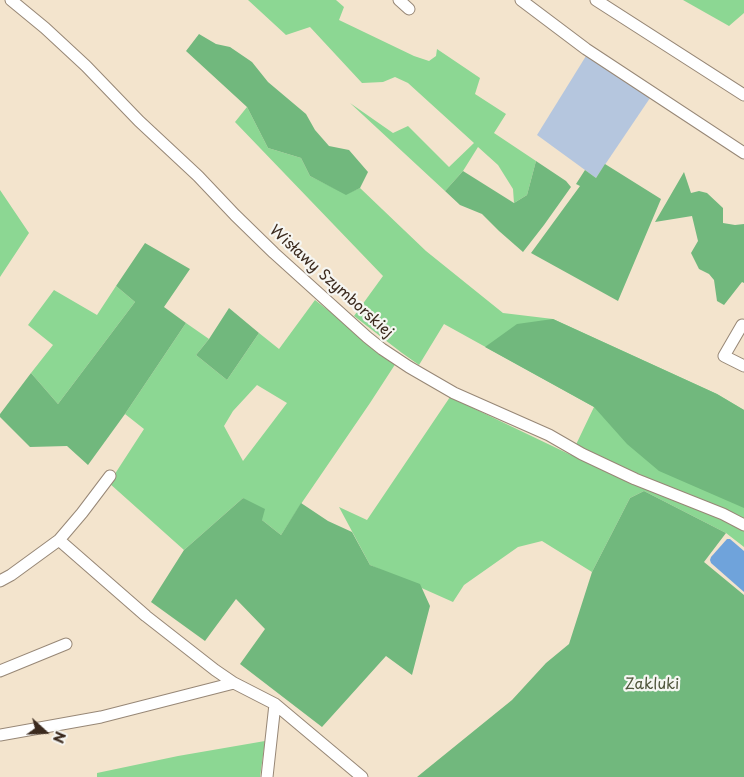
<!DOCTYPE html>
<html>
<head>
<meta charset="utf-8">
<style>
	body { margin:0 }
	#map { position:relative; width:744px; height:777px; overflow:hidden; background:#f3e4cd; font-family:"Playpen Sans",sans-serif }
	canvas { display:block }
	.north { position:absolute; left:20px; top:707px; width:50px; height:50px; -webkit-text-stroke:4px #f6f6f2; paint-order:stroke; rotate:110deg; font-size:14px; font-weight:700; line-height:20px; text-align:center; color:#3b2a1e }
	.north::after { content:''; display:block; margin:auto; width:18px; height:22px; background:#3b2a1e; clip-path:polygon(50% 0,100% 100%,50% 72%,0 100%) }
</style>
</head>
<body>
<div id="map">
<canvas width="744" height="777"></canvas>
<div class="north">N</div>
</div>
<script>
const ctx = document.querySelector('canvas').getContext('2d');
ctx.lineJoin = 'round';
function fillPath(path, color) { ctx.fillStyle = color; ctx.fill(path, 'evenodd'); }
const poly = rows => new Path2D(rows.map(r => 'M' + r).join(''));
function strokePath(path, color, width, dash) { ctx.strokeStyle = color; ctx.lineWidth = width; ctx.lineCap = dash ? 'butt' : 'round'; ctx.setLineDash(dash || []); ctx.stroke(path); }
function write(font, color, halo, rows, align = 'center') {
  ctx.font = font + ' "Playpen Sans",sans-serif'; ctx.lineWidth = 4.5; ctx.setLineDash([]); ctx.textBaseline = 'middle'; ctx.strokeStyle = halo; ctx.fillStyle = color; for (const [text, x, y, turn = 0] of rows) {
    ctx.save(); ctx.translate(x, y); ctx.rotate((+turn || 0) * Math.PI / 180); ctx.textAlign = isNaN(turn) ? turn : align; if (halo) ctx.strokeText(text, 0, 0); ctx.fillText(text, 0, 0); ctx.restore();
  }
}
fillPath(poly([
	[586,56,650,98,596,178,537,135]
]), '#b5c6de');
fillPath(poly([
	[248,0,336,0,344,7,339,20,414,56,429,61,436,56,437,49,480,78,475,94,506,114,494,133,536,161,527,195,514,203,513,189,498,165,478,147,463,171,445,191,350,103,393,133,408,126,449,167,474,143,408,83,395,77,383,82,362,83,310,27,286,35],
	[683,0,744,0,744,13,729,26],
	[247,107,268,148,301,158,310,176,346,194,360,188,426,251,503,313,553,319,717,394,744,410,744,547,726,533,644,491,630,498,592,572,542,541,518,547,464,585,453,602,370,565,339,507,367,520,450,397,571,455,594,407,444,324,419,365,402,353,354,316,383,276,235,122],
	[0,190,29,233,0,277],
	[116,286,135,302,58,404,31,373,53,345,28,325,54,290,97,315],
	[315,300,396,363,370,403,303,501,281,535,262,520,243,498,184,550,109,483,144,429,125,414,186,323,209,339,196,355,227,380,259,333,279,349],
	[257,385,287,403,243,461,224,426,233,411],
	[265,741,260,777,97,777,97,773,178,756]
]), '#8cd793');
fillPath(poly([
	[199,34,216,44,230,47,252,62,268,82,306,114,315,130,329,146,349,150,368,172,360,188,346,195,310,176,301,158,268,148,247,107,186,51],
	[536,161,566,181,571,187,544,225,523,252,499,231,482,214,460,205,445,191,463,171,514,203,527,195],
	[605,164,661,199,618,301,531,253,580,186,576,184,585,170,596,178],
	[684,172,691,193,699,191,707,193,723,208,723,223,735,225,744,224,744,283,742,282,724,305,717,301,714,280,709,274,699,269,691,253,698,241,692,216,655,222],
	[145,243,190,269,164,307,186,323,125,414,88,465,67,446,30,447,0,417,0,414,31,373,58,404,135,302,116,286],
	[229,308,259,333,227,380,196,355,209,339],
	[553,319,717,394,744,410,744,508,659,471,627,444,594,407,485,347,517,324],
	[644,491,726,533,704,562,744,595,744,777,417,777,512,700,546,663,569,644,592,572,630,498],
	[243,498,265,509,262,520,281,535,301,503,328,521,352,532,370,565,420,584,430,606,412,675,386,656,322,727,240,664,265,629,236,599,205,641,151,602,184,550]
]), '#71b87d');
fillPath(poly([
	[727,539,730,539,744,551,744,592,711,563,710,560,711,557]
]), '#6fa3db');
const minor = poly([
	[11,0,45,28,86,66,139,121,198,176,235,215,274,253,367,337,382,349,409,367,454,393,549,435,582,454,635,479,723,514,744,525],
	[399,0,409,9],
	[521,0,586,49,744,153],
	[596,0,744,95],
	[742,325,724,356,744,366],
	[59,540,146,616,215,670,234,683],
	[0,581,11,575,59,540,82,513,110,476],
	[0,671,66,644],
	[0,735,101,717,234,683,275,704,362,777],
	[267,777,275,704]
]);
strokePath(minor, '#978776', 13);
strokePath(minor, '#fff', 11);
write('15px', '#3b2a1e', '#f6f6f2', [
	["Wisławy Szymborskiej",331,282,42]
]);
write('15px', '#4f553b', '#f6f6f2', [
	["Zakluki",652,685]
]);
</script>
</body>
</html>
